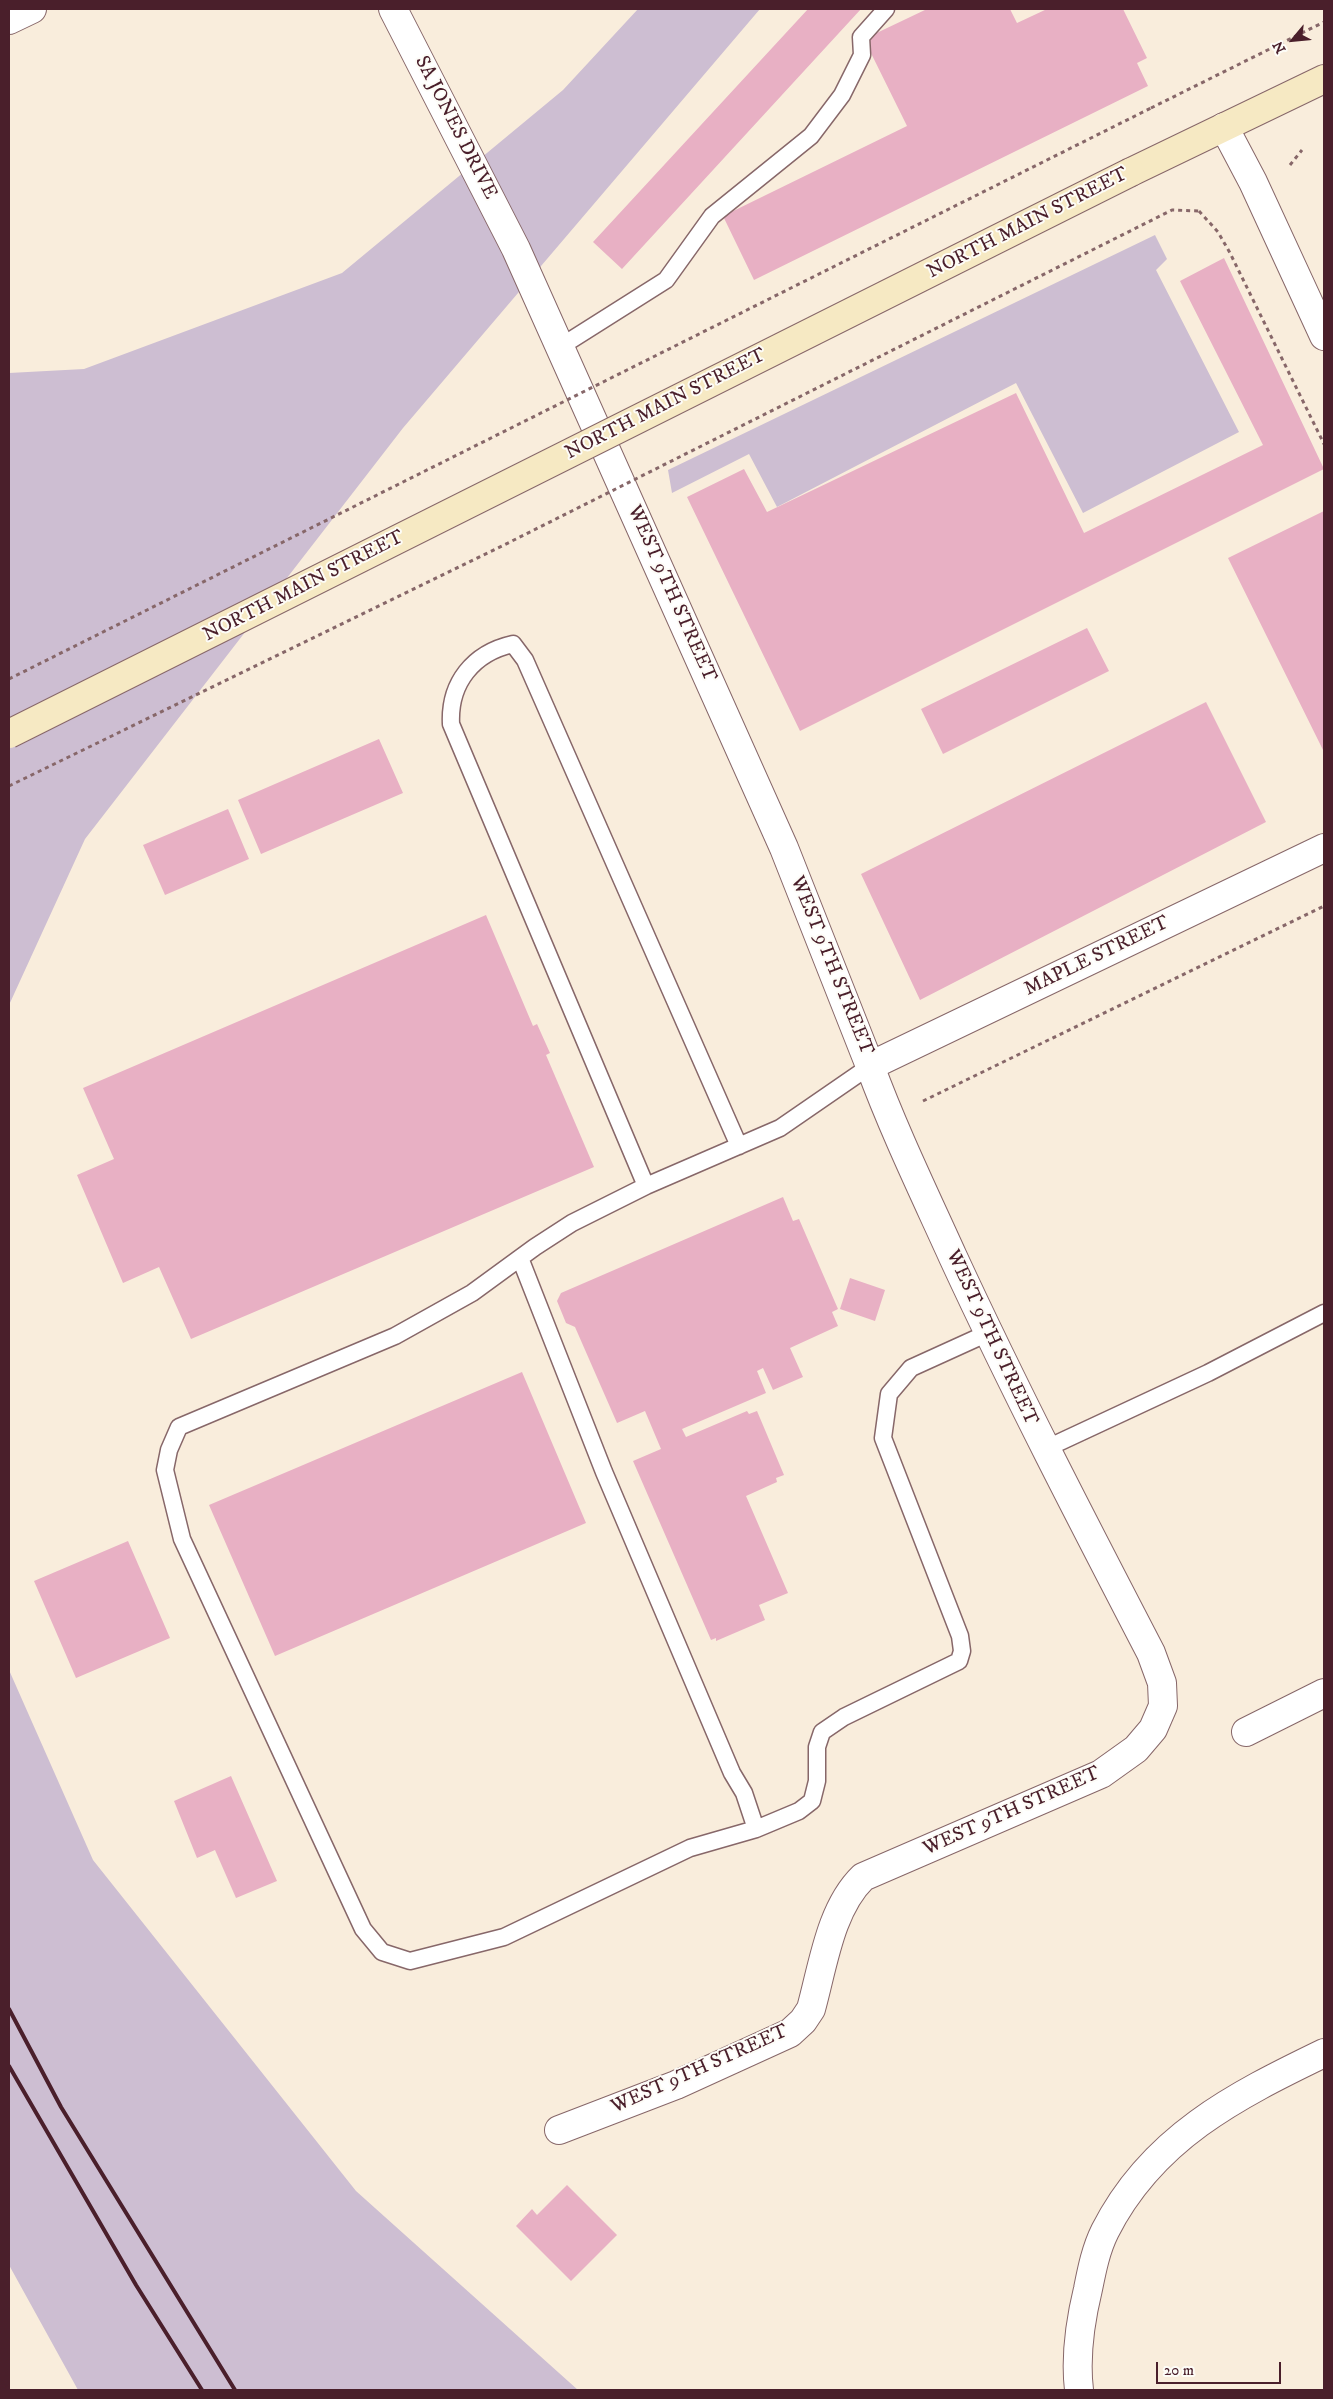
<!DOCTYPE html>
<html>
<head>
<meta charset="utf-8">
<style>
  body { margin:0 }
  #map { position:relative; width:1333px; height:2399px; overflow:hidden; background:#f9eddc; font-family:"IM FELL DW Pica",serif }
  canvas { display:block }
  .frame { position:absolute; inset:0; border:10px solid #4a1f2b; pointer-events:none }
  .north { position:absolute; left:1268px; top:15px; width:50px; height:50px; -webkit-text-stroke:4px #fdfcf7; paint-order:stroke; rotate:242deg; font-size:14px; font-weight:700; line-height:20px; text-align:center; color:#4a1f2b }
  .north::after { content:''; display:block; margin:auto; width:18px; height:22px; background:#4a1f2b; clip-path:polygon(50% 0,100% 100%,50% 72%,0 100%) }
  .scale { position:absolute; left:1156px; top:2362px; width:125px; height:22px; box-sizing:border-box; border:2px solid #4a1f2b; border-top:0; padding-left:6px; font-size:15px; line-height:18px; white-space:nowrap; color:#4a1f2b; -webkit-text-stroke:4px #fdfcf7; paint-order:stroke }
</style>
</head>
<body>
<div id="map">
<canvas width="1333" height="2399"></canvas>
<div class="frame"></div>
<div class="north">N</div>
<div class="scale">20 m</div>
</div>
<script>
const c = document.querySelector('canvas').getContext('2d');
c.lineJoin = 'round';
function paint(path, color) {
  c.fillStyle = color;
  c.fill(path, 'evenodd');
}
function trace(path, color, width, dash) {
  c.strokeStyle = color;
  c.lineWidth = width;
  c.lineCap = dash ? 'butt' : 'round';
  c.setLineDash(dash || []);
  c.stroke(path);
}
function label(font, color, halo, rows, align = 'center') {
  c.font = font + ' "IM FELL DW Pica",serif';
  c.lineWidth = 4;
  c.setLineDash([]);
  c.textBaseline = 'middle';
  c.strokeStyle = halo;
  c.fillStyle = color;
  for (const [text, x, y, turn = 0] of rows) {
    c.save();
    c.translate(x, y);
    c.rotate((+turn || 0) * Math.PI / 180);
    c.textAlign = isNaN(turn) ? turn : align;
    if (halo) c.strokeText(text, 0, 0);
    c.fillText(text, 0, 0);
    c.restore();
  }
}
paint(new Path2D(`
  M 638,9 L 760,9 L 403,428 L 85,839 L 9,1005 L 9,373 L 84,369 L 342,273 L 563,90 Z
  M 1155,235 L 1167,259 L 1156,270 L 1239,432 L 1083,513 L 1016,383 L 777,507 L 749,454 L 672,493 L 668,470 Z
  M 9,1670 L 93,1860 L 356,2191 L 578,2390 L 78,2390 L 9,2265 Z`), '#cdbed2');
paint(new Path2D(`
  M 808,9 L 861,9 L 622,269 L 593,242 Z
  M 927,9 L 1010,9 L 1017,23 L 1047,9 L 1123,9 L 1147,58 L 1137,63 L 1148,86 L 754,280 L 723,216 L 907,126 L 864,39 Z
  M 1224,258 L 1324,469 L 800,731 L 687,497 L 744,469 L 767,512 L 1016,393 L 1084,533 L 1263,445 L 1180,281 Z
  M 1324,511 L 1324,752 L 1228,558 Z
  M 1087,628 L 1109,671 L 943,754 L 921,709 Z
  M 1206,702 L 1266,822 L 920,1000 L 861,874 Z
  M 379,739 L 403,793 L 261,854 L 238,800 Z
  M 228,809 L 249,859 L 165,895 L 143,845 Z
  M 486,915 L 533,1026 L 537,1024 L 550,1053 L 546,1055 L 594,1167 L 191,1339 L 159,1267 L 123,1283 L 77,1175 L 114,1159 L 83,1088 Z
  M 783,1197 L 793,1221 L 799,1219 L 838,1309 L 832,1312 L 838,1326 L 790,1348 L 803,1377 L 773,1390 L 763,1368 L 757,1371 L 766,1393 L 682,1429 L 686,1437 L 747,1411 L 749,1414 L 757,1411 L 784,1475 L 776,1478 L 777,1482 L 746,1496 L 788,1593 L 759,1605 L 765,1620 L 716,1641 L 716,1638 L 711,1640 L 633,1461 L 661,1449 L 645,1411 L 617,1423 L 575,1327 L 566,1323 L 557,1301 L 561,1293 Z
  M 850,1278 L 885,1290 L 875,1321 L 840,1309 Z
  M 522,1372 L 586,1523 L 275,1656 L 209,1505 Z
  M 128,1541 L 170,1638 L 76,1678 L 34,1581 Z
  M 231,1776 L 277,1881 L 236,1898 L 215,1850 L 197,1858 L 174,1801 Z
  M 567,2185 L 617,2235 L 571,2281 L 516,2226 L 532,2209 L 537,2215 Z`), '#e8b0c4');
const service = new Path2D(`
  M 560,347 L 666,280 L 712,216 L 811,136 L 842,95 L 862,55 L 861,37 L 886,9
  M 739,1146 L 525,660 L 513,644 C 473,653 449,683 451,724 L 646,1186 L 780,1128 L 870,1066
  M 520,1258 L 604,1472 L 732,1773 L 744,1793 L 756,1829 L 690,1848 L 504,1937 L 410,1961 L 382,1952 L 363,1929 L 182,1539 L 165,1470 L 169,1450 L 179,1427 L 395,1336 L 472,1293 L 535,1247 L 572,1223 L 646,1186
  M 1045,1449 L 1208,1373 L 1324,1313
  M 756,1829 L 799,1811 L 812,1801 L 817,1781 L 817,1747 L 822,1732 L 844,1717 L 959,1661 L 962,1651 L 960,1636 L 883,1438 L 889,1394 L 911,1368 L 988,1333`);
const minor = new Path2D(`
  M 9,20 L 32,9
  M 1224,127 L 1253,182 L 1324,336
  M 1246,1732 L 1324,1693
  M 559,2130 L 676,2085 L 790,2033 L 803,2021 L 811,2009 C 823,1966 830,1909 863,1877 L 1101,1774 L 1136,1749 L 1153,1729 L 1163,1706 L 1162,1683 L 1151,1653 C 1083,1522 1015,1391 953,1257 C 924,1193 894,1131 870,1066
  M 1079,2390 C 1075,2356 1080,2322 1088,2289 C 1092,2269 1096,2249 1105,2231 C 1152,2138 1235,2096 1324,2053`);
const tertiary = new Path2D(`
  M 393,9 L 516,249 L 784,848 L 870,1066 L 1324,848`);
const secondary = new Path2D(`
  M 1131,172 L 1324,79`);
trace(service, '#876769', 19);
trace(minor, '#876769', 30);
trace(tertiary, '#876769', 30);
trace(secondary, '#876769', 30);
trace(new Path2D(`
  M 1151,108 L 1324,22
  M 1290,165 L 1302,150
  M 1199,211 L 1218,232 L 1230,253 L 1324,444
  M 923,1101 L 1324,906`), '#876769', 3, [4, 4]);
trace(service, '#fff', 16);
trace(minor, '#fff', 28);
trace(tertiary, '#fff', 28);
trace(secondary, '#f6e9c3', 28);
trace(new Path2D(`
  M 9,2009 L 61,2107 L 235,2390
  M 9,2066 L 136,2285 L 202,2390`), '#4a1f2b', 4);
const secondaryBridge = new Path2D(`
  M 9,734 L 1131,172`);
trace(secondaryBridge, '#876769', 30, []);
trace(new Path2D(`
  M 9,679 L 1151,108
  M 9,786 L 502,546 L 1172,210 L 1199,211`), '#876769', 3, [4, 4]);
trace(secondaryBridge, '#f6e9c3', 28);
label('20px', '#4a1f2b', '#fdfcf7', [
  ["SA JONES DRIVE",455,128,63],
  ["NORTH MAIN STREET",1028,224,-27],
  ["NORTH MAIN STREET",666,405,-27],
  ["NORTH MAIN STREET",304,587,-27],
  ["WEST 9TH STREET",671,594,66],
  ["MAPLE STREET",1097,957,-26],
  ["WEST 9TH STREET",831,966,68],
  ["WEST 9TH STREET",991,1338,65],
  ["WEST 9TH STREET",1012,1812,-24],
  ["WEST 9TH STREET",700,2070,-24]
]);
</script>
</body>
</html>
